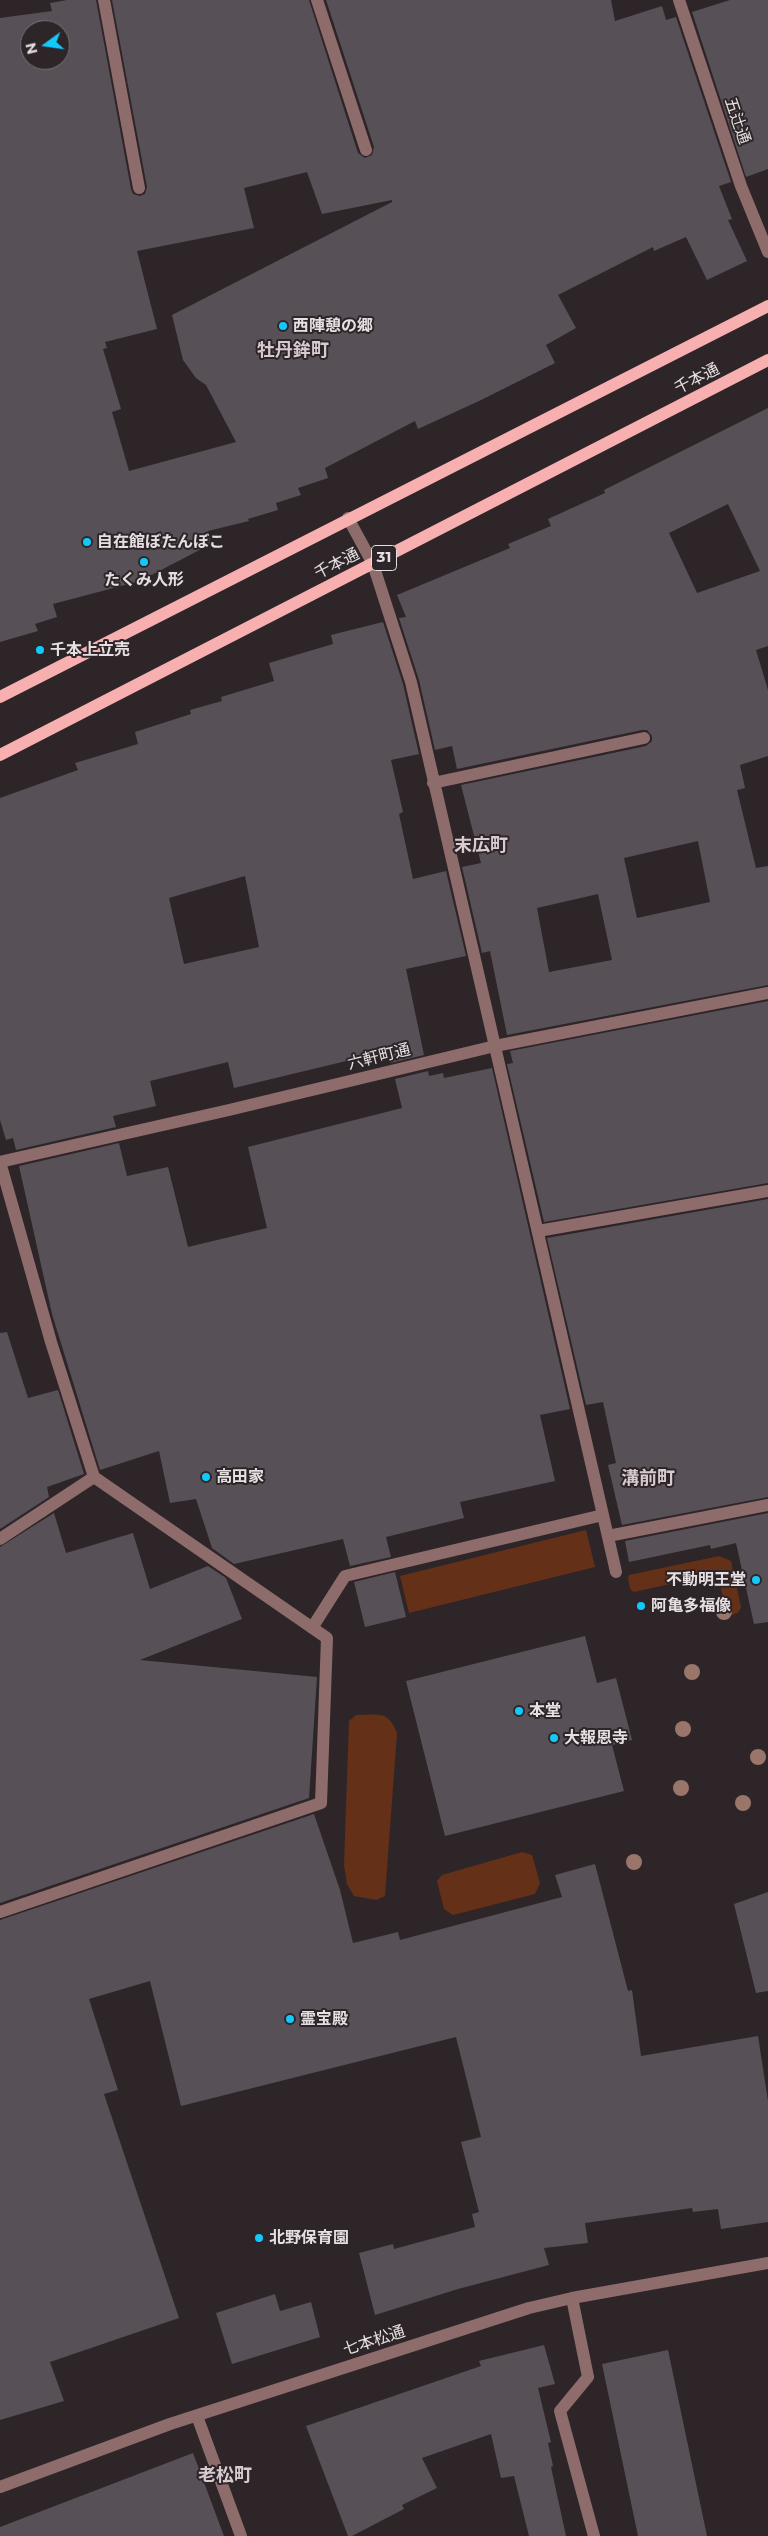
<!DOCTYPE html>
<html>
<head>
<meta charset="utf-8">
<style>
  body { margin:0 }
  #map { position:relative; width:768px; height:2536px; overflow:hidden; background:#2e2529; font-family:Montserrat,sans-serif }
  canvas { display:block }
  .north { position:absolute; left:20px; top:20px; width:50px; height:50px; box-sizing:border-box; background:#2e2529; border:1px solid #787073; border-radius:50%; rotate:256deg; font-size:14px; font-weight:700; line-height:20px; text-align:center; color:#e6e0e2 }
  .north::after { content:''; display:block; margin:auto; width:18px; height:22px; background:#11cafb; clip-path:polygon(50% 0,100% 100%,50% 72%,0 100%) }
</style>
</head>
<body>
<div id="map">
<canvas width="768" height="2536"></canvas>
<div class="north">N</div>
</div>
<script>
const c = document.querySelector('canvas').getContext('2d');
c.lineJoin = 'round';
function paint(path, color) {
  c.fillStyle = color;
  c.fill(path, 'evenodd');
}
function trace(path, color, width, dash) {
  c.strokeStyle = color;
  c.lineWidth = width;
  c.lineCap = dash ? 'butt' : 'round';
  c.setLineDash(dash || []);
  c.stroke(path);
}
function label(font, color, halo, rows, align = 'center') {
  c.font = font + ' Montserrat,"Noto Sans JP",sans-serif';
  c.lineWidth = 4;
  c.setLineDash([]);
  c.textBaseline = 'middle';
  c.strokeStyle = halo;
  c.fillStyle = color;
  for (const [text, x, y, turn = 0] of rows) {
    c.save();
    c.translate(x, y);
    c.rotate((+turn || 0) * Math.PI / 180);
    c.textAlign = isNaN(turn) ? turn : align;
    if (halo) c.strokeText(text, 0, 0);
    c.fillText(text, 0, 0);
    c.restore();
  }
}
paint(new Path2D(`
  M 586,1530 L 595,1567 L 409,1613 L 400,1576 Z
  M 719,1556 L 731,1561 L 741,1607 L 738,1613 L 731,1615 L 726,1612 L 719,1579 L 711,1575 L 634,1592 L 630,1589 L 628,1578 L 629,1575 Z
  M 356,1715 C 378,1715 388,1710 397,1733 L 385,1896 L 376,1900 L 354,1896 L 347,1884 L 344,1865 L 349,1721 Z
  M 522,1852 L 532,1855 L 540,1883 L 535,1894 L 453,1915 L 444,1909 L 437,1881 L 442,1875 Z`), '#653018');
paint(new Path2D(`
  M 67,0 L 96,0 L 131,189 L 133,194 L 140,196 L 145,194 L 147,187 L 112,0 L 309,0 L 358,153 L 365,158 L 372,155 L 374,147 L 326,0 L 611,0 L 615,21 L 662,6 L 666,20 L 676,17 L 731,182 L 719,186 L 732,219 L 728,220 L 747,261 L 707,280 L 686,237 L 654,251 L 653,247 L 558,295 L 576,328 L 546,345 L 555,363 L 479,401 L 418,429 L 415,421 L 325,468 L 328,478 L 298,488 L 301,495 L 276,503 L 278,510 L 248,519 L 249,521 L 208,531 L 211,544 L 140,581 L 53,604 L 57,617 L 35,624 L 38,631 L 0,642 L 0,18 L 52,11 L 50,3 ZM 30,30 L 60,30 L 60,60 L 30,60 ZM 307,172 L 322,214 L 392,200 L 392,202 L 172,315 L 183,360 L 196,378 L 206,385 L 236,442 L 129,471 L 112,412 L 121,409 L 103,349 L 107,348 L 105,342 L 157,329 L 137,251 L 254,228 L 244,188 Z
  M 730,0 L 768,0 L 768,169 L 746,177 L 692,12 Z
  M 768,408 L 768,646 L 756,650 L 768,690 L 768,756 L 740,765 L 745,788 L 737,790 L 756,868 L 768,866 L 768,985 L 507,1035 L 490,951 L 482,953 L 462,867 L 481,863 L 461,785 L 646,746 L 652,741 L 652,736 L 647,730 L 642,730 L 457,769 L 452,746 L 435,750 L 419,680 L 399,618 L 406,617 L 397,595 L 510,548 L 508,544 L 551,526 L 548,519 L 605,493 L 604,490 ZM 728,504 L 760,571 L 697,593 L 669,533 ZM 698,841 L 710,902 L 637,918 L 624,858 ZM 598,894 L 612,960 L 549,972 L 537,908 Z
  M 383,622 L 403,684 L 419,754 L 391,760 L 403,812 L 399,814 L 413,879 L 446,871 L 466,956 L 406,969 L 424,1055 L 391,1063 L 388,1051 L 234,1088 L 228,1062 L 150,1081 L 156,1106 L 113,1116 L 116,1127 L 16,1150 L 13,1138 L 6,1140 L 0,1120 L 0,798 L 78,770 L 75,763 L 138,744 L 135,732 L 191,714 L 190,710 L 222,701 L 221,697 L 274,681 L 269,663 L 333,644 L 331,635 ZM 245,876 L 259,947 L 184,964 L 169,898 Z
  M 768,1001 L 768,1183 L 544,1222 L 507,1064 L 513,1063 L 510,1051 Z
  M 492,1068 L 570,1409 L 540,1415 L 555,1481 L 460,1502 L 464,1518 L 386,1537 L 391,1557 L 350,1566 L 343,1539 L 234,1564 L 212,1548 L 196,1499 L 170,1503 L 159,1451 L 100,1470 L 52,1314 L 19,1166 L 119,1143 L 127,1176 L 168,1167 L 188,1247 L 267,1228 L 248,1147 L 402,1108 L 395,1079 L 428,1071 L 429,1076 L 443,1073 L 444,1078 Z
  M 768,1199 L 768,1497 L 622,1525 L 608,1465 L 616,1463 L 603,1402 L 586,1405 L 547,1238 Z
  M 7,1332 L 28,1398 L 58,1390 L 84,1474 L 47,1487 L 49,1497 L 0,1529 L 0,1333 Z
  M 54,1513 L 66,1553 L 133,1533 L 150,1589 L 208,1566 L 226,1578 L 242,1619 L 140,1660 L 317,1677 L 309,1798 L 0,1903 L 0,1547 Z
  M 768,1513 L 768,1622 L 754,1624 L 736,1543 L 711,1549 L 710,1545 L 629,1562 L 625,1541 Z
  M 395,1572 L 406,1617 L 365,1627 L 354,1582 Z
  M 585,1636 L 597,1683 L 616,1678 L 632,1740 L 612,1745 L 624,1791 L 445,1836 L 406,1681 Z
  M 314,1814 L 340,1890 L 353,1943 L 398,1932 L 400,1940 L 562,1897 L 555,1875 L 595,1864 L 628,1991 L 632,1990 L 641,2056 L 758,2036 L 768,2101 L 768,2222 L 721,2229 L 718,2209 L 693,2212 L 692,2208 L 585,2223 L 588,2243 L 544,2248 L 549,2265 L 458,2289 L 375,2315 L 359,2253 L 393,2244 L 394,2249 L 475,2227 L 472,2214 L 479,2212 L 461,2142 L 481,2137 L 456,2037 L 181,2106 L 150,1981 L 89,1999 L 118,2090 L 104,2094 L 179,2318 L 50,2362 L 64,2401 L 0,2420 L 0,1920 Z
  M 768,1892 L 768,1991 L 756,1993 L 734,1904 Z
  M 275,2294 L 280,2311 L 311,2302 L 320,2337 L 232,2364 L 216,2313 Z
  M 544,2345 L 555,2384 L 538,2388 L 551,2442 L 548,2443 L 553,2466 L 551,2467 L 566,2536 L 529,2536 L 514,2476 L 501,2478 L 491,2434 L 422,2458 L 437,2488 L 402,2505 L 404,2509 L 352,2536 L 348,2536 L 306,2426 L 481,2366 L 479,2361 Z
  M 668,2350 L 707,2536 L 638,2536 L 602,2364 Z
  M 193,2453 L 224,2536 L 0,2536 L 0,2527 Z`), '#575057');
trace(new Path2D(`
  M 104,0 L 139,188
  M 317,0 L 366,150
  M 679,0 L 741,186 L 768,252
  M 433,783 L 644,738
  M 0,1162 L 229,1110 L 495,1046 L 768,993
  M 538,1231 L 768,1191
  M 603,1515 L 616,1572
  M 608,1536 L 768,1505
  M 0,1539 L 94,1477
  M 312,1628 L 345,1576 L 603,1515 L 411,682 L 373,564 L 348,518
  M 0,1912 L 321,1803 L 327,1638 L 94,1477 L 51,1342 L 0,1162
  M 572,2298 L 588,2377 L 560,2411 L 594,2536
  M 197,2416 L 241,2536
  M 0,2487 L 170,2424 L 529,2308 L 572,2298 L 768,2263`), '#8f6c6c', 12);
trace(new Path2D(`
  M 0,697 L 768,306
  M 0,755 L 768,360`), '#f7afaf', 12);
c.fillStyle = '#9a7569';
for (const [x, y] of [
  [724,1612],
  [692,1672],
  [683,1729],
  [758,1757],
  [681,1788],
  [743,1803],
  [634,1862]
]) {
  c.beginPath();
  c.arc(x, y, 8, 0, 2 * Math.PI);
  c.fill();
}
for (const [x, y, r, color] of [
  [283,326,5,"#11cafb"],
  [87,542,5,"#11cafb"],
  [144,562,5,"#11cafb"],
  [40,650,5,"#11cafb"],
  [206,1477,5,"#11cafb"],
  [756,1580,5,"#11cafb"],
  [641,1606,5,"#11cafb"],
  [519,1711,5,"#11cafb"],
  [554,1738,5,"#11cafb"],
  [290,2019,5,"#11cafb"],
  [259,2238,5,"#11cafb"]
]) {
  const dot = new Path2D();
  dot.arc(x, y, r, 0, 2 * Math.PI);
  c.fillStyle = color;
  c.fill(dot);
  trace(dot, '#2e2529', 2);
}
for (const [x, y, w] of [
  [384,558,25]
]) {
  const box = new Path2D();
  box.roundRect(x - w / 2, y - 12.5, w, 25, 4);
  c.fillStyle = '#2e2529';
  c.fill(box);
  trace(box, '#e6e0e2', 1);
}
label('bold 15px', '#e6e0e2', null, [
  ["31",384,558]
]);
label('16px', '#e6e0e2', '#2e2529', [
  ["五辻通",737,121,71],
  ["千本通",697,379,-27],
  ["千本通",337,564,-27],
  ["六軒町通",379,1057,-14],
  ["七本松通",374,2341,-18]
]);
label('bold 16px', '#e6e0e2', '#2e2529', [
  ["西陣憩の郷",293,326],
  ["自在館ぼたんぼこ",97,542],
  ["たくみ人形",144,580,"center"],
  ["千本上立売",50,650],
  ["高田家",216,1477],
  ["不動明王堂",746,1580,"right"],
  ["阿亀多福像",651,1606],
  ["本堂",529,1711],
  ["大報恩寺",564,1738],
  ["霊宝殿",300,2019],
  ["北野保育園",269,2238]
], 'left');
label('bold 18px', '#d7cbd0', '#2e2529', [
  ["牡丹鉾町",293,351],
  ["末広町",481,846],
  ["溝前町",648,1479],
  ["老松町",225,2476]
]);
</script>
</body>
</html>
